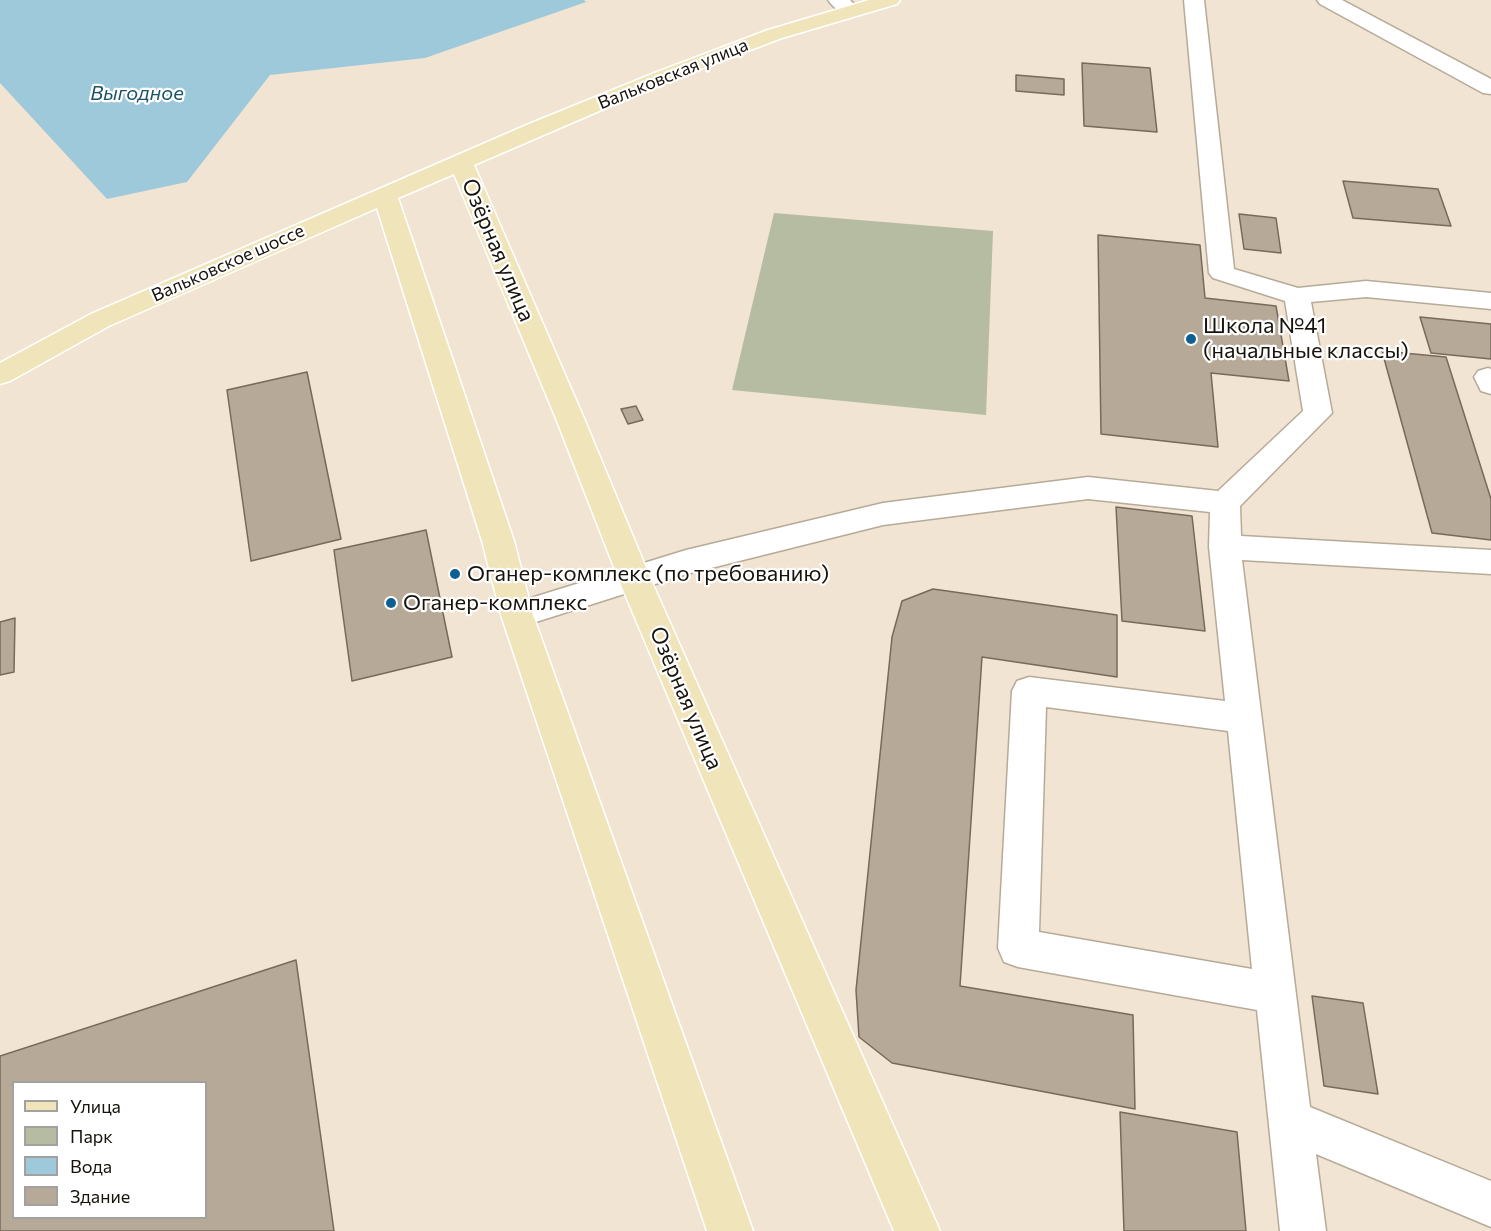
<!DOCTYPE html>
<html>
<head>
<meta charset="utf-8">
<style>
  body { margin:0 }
  #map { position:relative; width:1491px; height:1231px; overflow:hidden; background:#f1e4d2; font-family:Commissioner,sans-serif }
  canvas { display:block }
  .legend { position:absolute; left:12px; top:1081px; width:195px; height:138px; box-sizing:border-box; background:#fff; border:2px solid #a2a19e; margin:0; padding:8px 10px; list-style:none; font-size:18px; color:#17130c }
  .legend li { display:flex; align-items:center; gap:12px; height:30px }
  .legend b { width:30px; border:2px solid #a2a19e }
</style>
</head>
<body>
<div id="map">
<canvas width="1491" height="1231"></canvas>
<ul class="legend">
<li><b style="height:8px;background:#f0e4bb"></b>Улица</li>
<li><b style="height:16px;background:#b5bca1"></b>Парк</li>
<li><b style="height:16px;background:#9ec9db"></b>Вода</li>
<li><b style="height:16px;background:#b7a998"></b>Здание</li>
</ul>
</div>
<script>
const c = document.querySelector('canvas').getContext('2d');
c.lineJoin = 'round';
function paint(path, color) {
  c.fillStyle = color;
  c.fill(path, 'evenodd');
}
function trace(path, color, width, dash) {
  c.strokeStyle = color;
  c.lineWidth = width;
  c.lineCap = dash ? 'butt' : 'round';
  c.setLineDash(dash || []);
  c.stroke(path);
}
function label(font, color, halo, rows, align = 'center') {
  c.font = font + ' Commissioner,sans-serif';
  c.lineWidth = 4.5;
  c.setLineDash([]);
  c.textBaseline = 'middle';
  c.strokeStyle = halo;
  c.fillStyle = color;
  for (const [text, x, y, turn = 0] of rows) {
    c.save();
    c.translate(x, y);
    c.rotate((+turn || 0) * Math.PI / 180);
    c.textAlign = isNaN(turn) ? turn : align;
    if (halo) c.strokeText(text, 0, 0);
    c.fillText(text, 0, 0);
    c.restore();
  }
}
paint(new Path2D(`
  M 774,213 L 993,231 L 986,415 L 732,390 Z`), '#b5bca1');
paint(new Path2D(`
  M 0,0 L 584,0 L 586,2 L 425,58 L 270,75 L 187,182 L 107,199 L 0,83 Z`), '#9ec9db');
const building = new Path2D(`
  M 1082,63 L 1150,68 L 1157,132 L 1084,126 Z
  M 1016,75 L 1064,79 L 1064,95 L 1016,91 Z
  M 1343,181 L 1438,189 L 1451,226 L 1353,218 Z
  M 1239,214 L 1276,218 L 1281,253 L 1244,249 Z
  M 1098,235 L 1200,245 L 1205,298 L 1276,306 L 1289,381 L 1211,373 L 1218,447 L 1101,434 Z
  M 1420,317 L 1491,324 L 1491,359 L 1431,353 Z
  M 1382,351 L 1446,357 L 1491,499 L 1491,540 L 1432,533 Z
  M 307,372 L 341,539 L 251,561 L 227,390 Z
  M 636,406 L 643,420 L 628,424 L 621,409 Z
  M 1116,507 L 1192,516 L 1205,631 L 1122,621 Z
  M 426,530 L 452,657 L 352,681 L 334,550 Z
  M 933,589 L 1117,615 L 1117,677 L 982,657 L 960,986 L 1133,1015 L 1135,1109 L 892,1063 L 859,1037 L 856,990 L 892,637 L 902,601 Z
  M 15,618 L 14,672 L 0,675 L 0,622 Z
  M 296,960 L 334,1231 L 0,1231 L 0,1056 ZM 14,1082 L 206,1082 L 206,1218 L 14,1218 Z
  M 1312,996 L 1363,1003 L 1378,1094 L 1324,1086 Z
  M 1120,1112 L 1237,1132 L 1246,1231 L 1124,1231 Z`);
paint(building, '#b7a998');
trace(building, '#776a5b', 1.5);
const minor = new Path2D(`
  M 828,0 L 850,0 L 860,10 L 857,14 C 845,17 835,10 828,0 Z
  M 1184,0 L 1204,0 L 1234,269 L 1298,288 L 1366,281 L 1491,293 L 1491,309 L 1366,297 L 1311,302 L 1332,413 L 1240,506 L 1241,536 L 1491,550 L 1491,574 L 1242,560 L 1310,1107 L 1491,1181 L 1491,1227 L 1316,1154 L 1326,1231 L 1280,1231 L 1257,1010 L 1018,967 L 1004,962 L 998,948 L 1012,691 L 1017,681 L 1029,677 L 1225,701 L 1209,547 L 1210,512 L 1088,499 L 883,525 L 687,574 L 517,628 L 505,624 L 501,615 L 505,606 L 686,550 L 883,503 L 1088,477 L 1218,491 L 1303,411 L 1285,301 L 1213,278 L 1209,273 ZM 1046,707 L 1228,731 L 1252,969 L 1039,932 Z
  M 1317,0 L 1342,0 L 1491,79 L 1491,94 L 1483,93 L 1320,4 Z
  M 1488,368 L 1491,369 L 1491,394 L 1481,391 L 1474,377 L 1478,371 Z`);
const major = new Path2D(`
  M 869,0 L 900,0 L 897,4 L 782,38 L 671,80 L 474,165 L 583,416 L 651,580 L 940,1231 L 894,1231 L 619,580 L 555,416 L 454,174 L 398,198 L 514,541 L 533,615 L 753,1231 L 707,1231 L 501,615 L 482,541 L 377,208 L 109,326 L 10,381 L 0,384 L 0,363 L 91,314 L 529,124 L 657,72 L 768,30 Z`);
trace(minor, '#b6aa98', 3);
trace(major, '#fff', 3);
paint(minor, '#fff');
paint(major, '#f0e4bb');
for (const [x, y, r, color] of [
  [1191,339,6,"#0f6092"],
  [455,574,6,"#0f6092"],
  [391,603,6,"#0f6092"]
]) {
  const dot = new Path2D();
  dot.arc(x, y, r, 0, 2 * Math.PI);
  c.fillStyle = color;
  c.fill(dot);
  trace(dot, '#fff', 2);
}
label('18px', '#17130c', '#fff', [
  ["Вальковская улица",673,74,-22],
  ["Вальковское шоссе",228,263,-24]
]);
label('italic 20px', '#1a5366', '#fff', [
  ["Выгодное",137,93]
]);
label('22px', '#17130c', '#fff', [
  ["Озёрная улица",498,250,67],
  ["Озёрная улица",686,698,67]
]);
label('22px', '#17130c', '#fff', [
  ["Школа №41",1203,326],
  ["(начальные классы)",1203,351],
  ["Оганер-комплекс (по требованию)",467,574],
  ["Оганер-комплекс",403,603]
], 'left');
</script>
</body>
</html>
